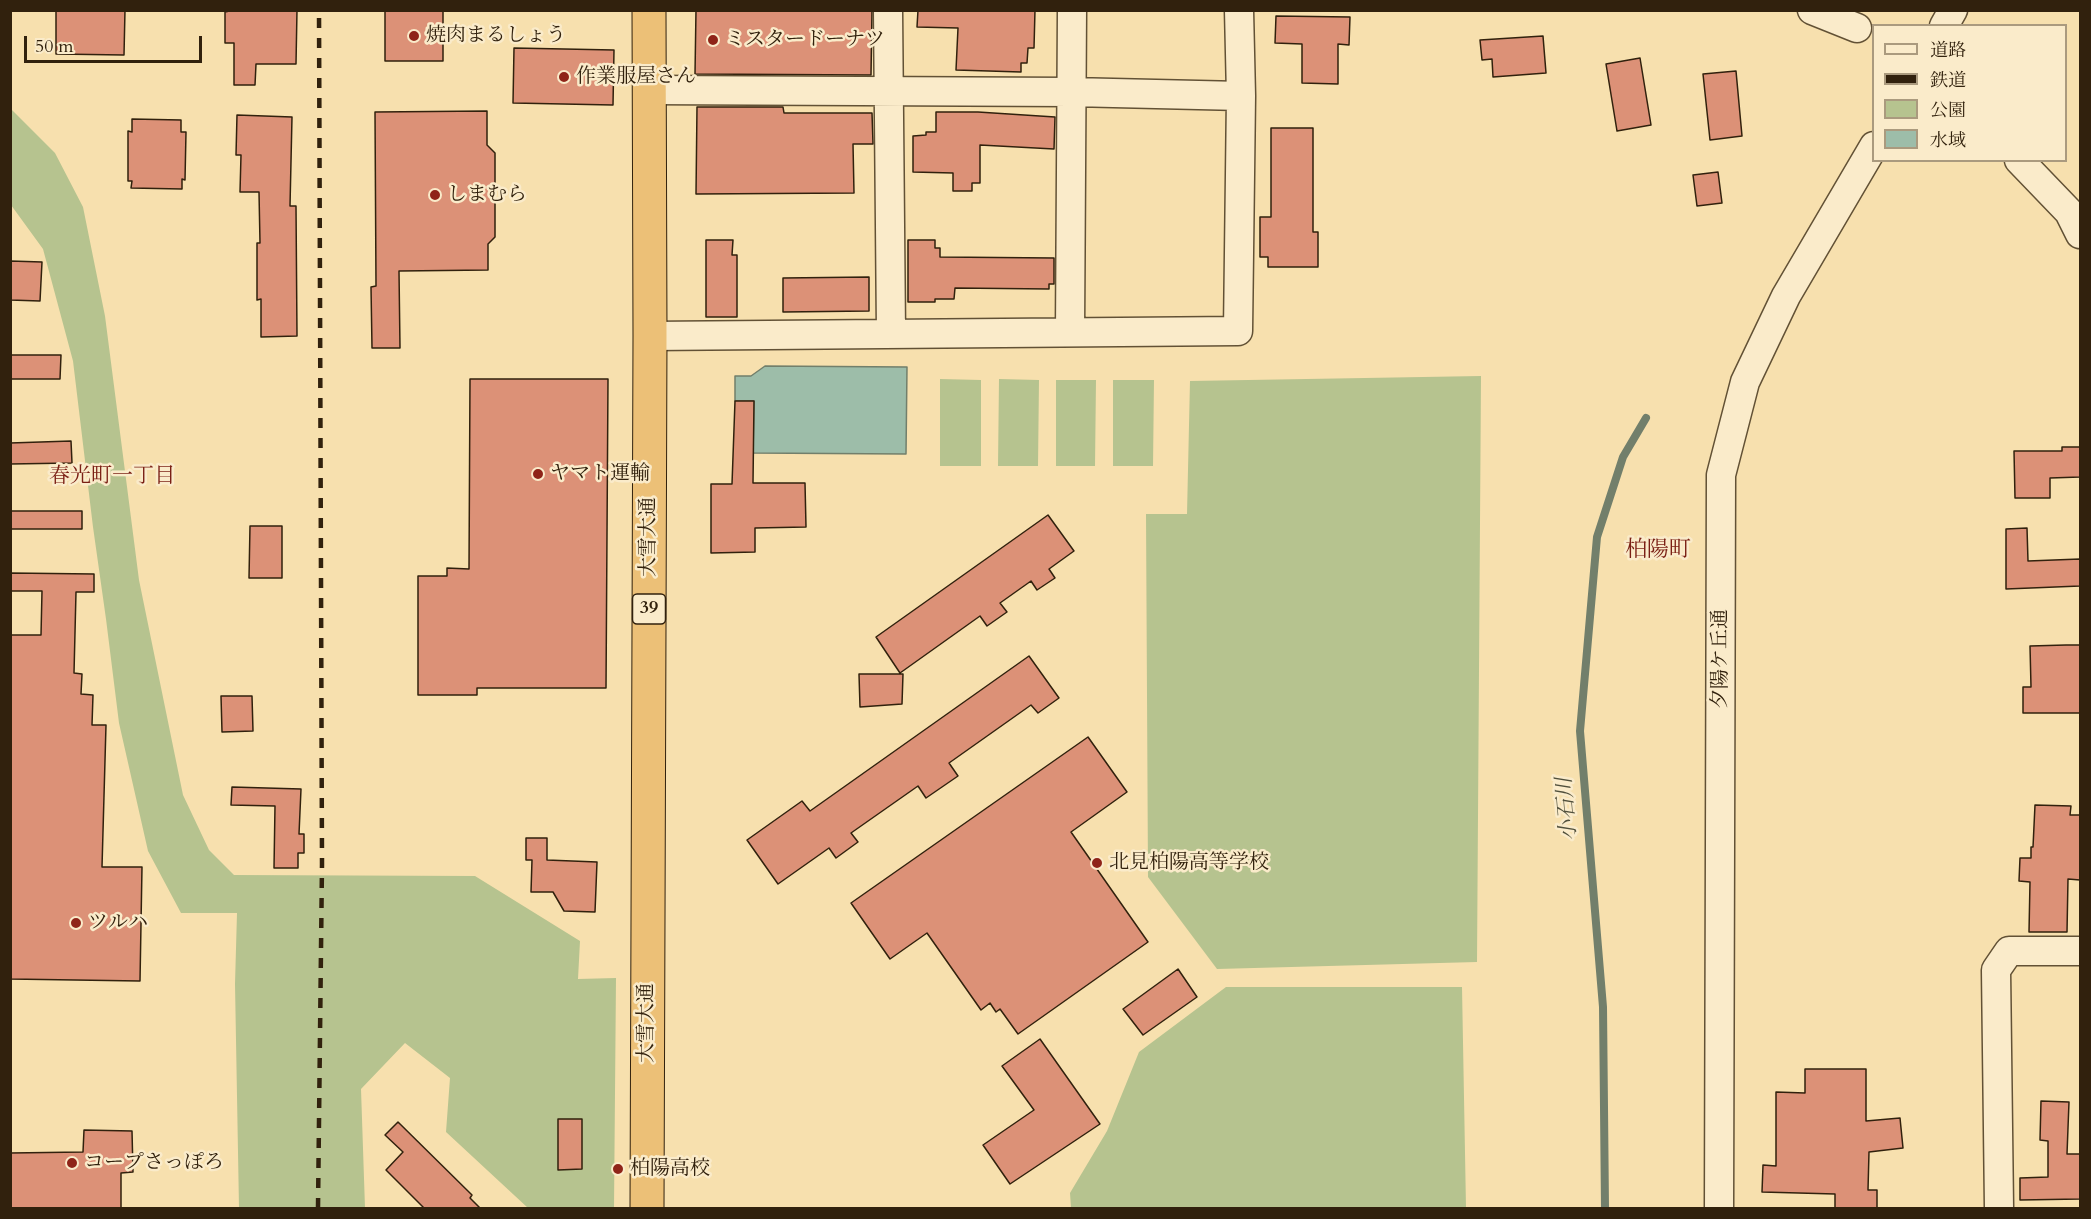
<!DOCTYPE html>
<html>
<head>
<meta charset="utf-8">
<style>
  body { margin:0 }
  #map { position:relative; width:2091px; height:1219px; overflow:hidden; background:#f7e0ae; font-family:Cardo,"Noto Serif JP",serif }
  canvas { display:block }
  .frame { position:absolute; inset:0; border:12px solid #31210d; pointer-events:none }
  .legend { position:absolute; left:1872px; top:24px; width:195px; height:138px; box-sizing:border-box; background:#faebca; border:2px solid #aa9a7e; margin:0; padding:8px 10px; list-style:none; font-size:18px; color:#31210d }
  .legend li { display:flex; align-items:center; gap:12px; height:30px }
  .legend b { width:30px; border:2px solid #aa9a7e }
  .scale { position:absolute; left:24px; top:36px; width:178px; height:27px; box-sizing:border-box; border:3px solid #31210d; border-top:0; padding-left:8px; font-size:18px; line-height:21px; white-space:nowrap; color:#31210d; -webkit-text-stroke:4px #faebca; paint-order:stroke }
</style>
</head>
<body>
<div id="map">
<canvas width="2091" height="1219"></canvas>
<div class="frame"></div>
<ul class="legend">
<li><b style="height:8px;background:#faebca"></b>道路</li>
<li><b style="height:8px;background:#31210d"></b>鉄道</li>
<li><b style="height:16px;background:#b6c38f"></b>公園</li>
<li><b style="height:16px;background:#9dbda9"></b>水域</li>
</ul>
<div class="scale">50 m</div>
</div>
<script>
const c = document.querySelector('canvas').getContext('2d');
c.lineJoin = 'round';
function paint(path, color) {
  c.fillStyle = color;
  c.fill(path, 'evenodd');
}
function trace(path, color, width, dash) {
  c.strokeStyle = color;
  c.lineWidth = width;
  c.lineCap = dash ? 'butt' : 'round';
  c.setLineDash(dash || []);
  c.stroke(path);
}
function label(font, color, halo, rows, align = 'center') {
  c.font = font + ' Cardo,"Noto Serif JP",serif';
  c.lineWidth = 5;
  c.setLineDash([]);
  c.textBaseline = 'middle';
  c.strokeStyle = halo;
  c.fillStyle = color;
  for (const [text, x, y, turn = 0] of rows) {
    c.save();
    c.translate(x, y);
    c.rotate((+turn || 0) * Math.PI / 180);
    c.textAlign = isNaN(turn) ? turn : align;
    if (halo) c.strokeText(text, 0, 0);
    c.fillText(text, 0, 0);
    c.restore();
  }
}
paint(new Path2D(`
  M 11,109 L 55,153 L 83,207 L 105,316 L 139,580 L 183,795 L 209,850 L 234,875 L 475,876 L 580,941 L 578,979 L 616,978 L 614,1208 L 528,1208 L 446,1132 L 450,1078 L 405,1043 L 361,1089 L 365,1208 L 239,1208 L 235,984 L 237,913 L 181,913 L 148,851 L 119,723 L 106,619 L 93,527 L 73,361 L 43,249 L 11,205 Z
  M 1481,376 L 1477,962 L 1217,969 L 1148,877 L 1146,514 L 1187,514 L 1190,381 Z
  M 940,379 L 981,380 L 981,466 L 940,466 Z
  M 999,379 L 1039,380 L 1038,466 L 998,466 Z
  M 1056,380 L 1096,380 L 1095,466 L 1056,466 Z
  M 1113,380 L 1154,380 L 1153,466 L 1113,466 Z
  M 1226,987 L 1462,987 L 1466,1208 L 1071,1208 L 1070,1193 L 1107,1131 L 1139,1052 Z`), '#b6c38f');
const water = new Path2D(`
  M 765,366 L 907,367 L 906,454 L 753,453 L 754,401 L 735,401 L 735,376 L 751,376 Z`);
paint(water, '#9dbda9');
trace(water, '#727f6b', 1.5);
trace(new Path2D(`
  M 1605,1208 L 1603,1007 L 1580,731 L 1597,537 L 1623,457 L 1646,418`), '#727f6b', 8);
const building = new Path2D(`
  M 56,10 L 125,10 L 124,55 L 56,54 Z
  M 234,10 L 297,10 L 296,64 L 256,64 L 255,85 L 234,85 L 234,43 L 225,43 L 225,12 Z
  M 385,10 L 443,10 L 443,61 L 385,61 Z
  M 696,10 L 872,10 L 871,75 L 695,74 Z
  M 918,10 L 1035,10 L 1034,48 L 1028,48 L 1027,63 L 1021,63 L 1021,72 L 956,70 L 958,28 L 917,27 Z
  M 1276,16 L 1350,17 L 1349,45 L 1338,44 L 1338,84 L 1302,83 L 1302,44 L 1275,43 Z
  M 1543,36 L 1546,73 L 1493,77 L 1492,59 L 1482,60 L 1480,40 Z
  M 514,48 L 614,50 L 613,105 L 513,103 Z
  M 1640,58 L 1651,125 L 1617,131 L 1606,64 Z
  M 1736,71 L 1742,136 L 1710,140 L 1703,74 Z
  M 697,107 L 783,107 L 784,113 L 872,113 L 873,144 L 853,144 L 854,193 L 696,194 Z
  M 487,111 L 487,145 L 495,153 L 495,237 L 488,244 L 488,270 L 399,271 L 400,348 L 372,348 L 371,287 L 376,286 L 375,112 Z
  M 936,112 L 978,112 L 1055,117 L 1054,149 L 980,145 L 980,183 L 972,183 L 972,191 L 953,191 L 953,173 L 913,172 L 913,136 L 926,135 L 926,132 L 936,132 Z
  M 237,115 L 292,117 L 290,206 L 296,206 L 297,336 L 261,337 L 261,299 L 257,300 L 257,243 L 260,243 L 259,192 L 240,192 L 241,155 L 236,155 Z
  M 132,119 L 181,120 L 181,132 L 186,132 L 185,180 L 182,179 L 182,189 L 131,188 L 132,181 L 128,181 L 128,131 L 132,132 Z
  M 1271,128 L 1313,128 L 1313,232 L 1318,232 L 1318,267 L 1268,267 L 1268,257 L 1260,257 L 1260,217 L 1271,217 Z
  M 1718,172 L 1722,203 L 1697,206 L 1693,175 Z
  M 706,240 L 733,240 L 732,255 L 737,255 L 737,317 L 706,317 Z
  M 908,240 L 935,240 L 935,248 L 940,248 L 940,257 L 1054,258 L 1054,284 L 1049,284 L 1049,289 L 955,288 L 954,299 L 935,299 L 935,302 L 908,302 Z
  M 10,261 L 42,262 L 40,301 L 10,300 Z
  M 869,277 L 869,311 L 783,312 L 783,278 Z
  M 10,355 L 61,355 L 60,379 L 10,379 Z
  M 470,379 L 608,379 L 606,688 L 477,688 L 477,695 L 418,695 L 418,576 L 447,576 L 447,568 L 469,569 Z
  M 735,401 L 754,401 L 753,483 L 805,483 L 806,527 L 755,528 L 755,552 L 711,553 L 711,484 L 732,484 Z
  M 71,441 L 72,463 L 10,464 L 10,443 Z
  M 2062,447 L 2080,447 L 2080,477 L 2050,478 L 2050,498 L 2015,498 L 2014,451 L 2062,451 Z
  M 10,511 L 82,511 L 82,529 L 10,529 Z
  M 1048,515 L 1074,551 L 1049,569 L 1055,578 L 1037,590 L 1031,581 L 1000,603 L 1007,612 L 987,626 L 980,616 L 900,673 L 876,637 Z
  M 250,526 L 282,526 L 282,578 L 249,578 Z
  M 2027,528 L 2028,561 L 2080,559 L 2080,586 L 2006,589 L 2006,529 Z
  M 10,573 L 94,574 L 94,592 L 76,592 L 74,673 L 82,674 L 81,694 L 93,695 L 92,725 L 106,725 L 102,867 L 142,867 L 140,981 L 10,979 L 10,635 L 41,635 L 42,591 L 10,591 Z
  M 2066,645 L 2080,645 L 2080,713 L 2023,713 L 2023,687 L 2031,687 L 2030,646 Z
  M 1029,656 L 1059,698 L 1038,713 L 1031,705 L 949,763 L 958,776 L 926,798 L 918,786 L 851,833 L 858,842 L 836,858 L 829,848 L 778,884 L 747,840 L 802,801 L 810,811 Z
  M 859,674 L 903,674 L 902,704 L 860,707 Z
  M 221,696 L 252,696 L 253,731 L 222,732 Z
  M 1088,737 L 1127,792 L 1071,832 L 1148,942 L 1018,1034 L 1000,1009 L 996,1012 L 990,1003 L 981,1010 L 927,933 L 890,959 L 851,903 Z
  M 232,787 L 301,789 L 299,834 L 304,834 L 304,853 L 298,853 L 298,868 L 274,868 L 275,806 L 231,805 Z
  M 2035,805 L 2071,806 L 2070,815 L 2080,815 L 2080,880 L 2068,879 L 2067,932 L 2029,932 L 2030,882 L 2019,881 L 2020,858 L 2031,858 L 2031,847 L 2033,847 Z
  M 526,838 L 547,838 L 547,860 L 597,862 L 595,912 L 564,911 L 553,892 L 531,892 L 532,860 L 526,860 Z
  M 1178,969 L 1197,997 L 1143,1035 L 1123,1009 Z
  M 1040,1039 L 1100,1124 L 1010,1184 L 983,1145 L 1034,1110 L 1002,1066 Z
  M 1805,1069 L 1866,1069 L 1866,1121 L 1900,1118 L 1903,1148 L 1869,1152 L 1868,1190 L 1877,1190 L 1877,1209 L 1835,1209 L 1835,1194 L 1762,1192 L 1763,1165 L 1776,1166 L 1776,1092 L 1805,1093 Z
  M 2041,1101 L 2069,1102 L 2067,1154 L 2080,1154 L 2080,1199 L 2020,1200 L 2020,1178 L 2048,1177 L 2048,1141 L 2040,1140 Z
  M 558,1119 L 582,1119 L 582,1169 L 558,1170 Z
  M 398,1122 L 472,1195 L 470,1198 L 481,1209 L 425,1209 L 386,1170 L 403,1152 L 385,1135 Z
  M 84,1130 L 132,1131 L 133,1172 L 121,1173 L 121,1209 L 10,1209 L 10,1153 L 83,1152 Z`);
paint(building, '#dc9177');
trace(building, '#31210d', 1.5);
const minor = new Path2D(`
  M 888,10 L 891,333
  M 1812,10 L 1857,28
  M 1944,26 L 1953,10
  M 648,90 L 1071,92 L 1241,96
  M 2019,160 L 2069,212 L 2080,234
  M 1070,331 L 1072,10
  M 650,336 L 1238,331 L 1241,96 L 1239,10
  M 1719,1208 L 1721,475 L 1745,382 L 1786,296 L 1874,146
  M 1999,1208 L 1996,970 L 2009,951 L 2080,951`);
const highway = new Path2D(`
  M 647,1208 L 650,336 L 649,10`);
trace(minor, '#625135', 31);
trace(highway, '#31210d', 35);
trace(minor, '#faebca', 28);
trace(highway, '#ecc077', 33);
trace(new Path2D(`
  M 318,1208 L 322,864 L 319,10`), '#31210d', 4.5, [10, 10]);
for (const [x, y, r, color] of [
  [414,36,6,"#8f2418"],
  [713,40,6,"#8f2418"],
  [564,77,6,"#8f2418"],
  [435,195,6,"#8f2418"],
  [538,474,6,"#8f2418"],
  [1097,863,6,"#8f2418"],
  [76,923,6,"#8f2418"],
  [72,1163,6,"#8f2418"],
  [618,1169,6,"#8f2418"]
]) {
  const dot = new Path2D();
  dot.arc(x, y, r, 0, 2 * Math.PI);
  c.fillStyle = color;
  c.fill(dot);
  trace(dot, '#faebca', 2);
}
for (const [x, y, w] of [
  [649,609,33]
]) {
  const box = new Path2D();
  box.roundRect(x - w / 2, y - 15, w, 30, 4.5);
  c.fillStyle = '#faebca';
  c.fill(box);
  trace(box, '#31210d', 1.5);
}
label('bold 18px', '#31210d', null, [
  ["39",649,609]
]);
label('20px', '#31210d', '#faebca', [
  ["焼肉まるしょう",426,36],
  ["ミスタードーナツ",725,40],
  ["作業服屋さん",576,77],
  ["しまむら",447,195],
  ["ヤマト運輸",550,474],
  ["北見柏陽高等学校",1109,863],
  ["ツルハ",88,923],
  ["コープさっぽろ",84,1163],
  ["柏陽高校",630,1169]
], 'left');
label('20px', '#31210d', '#faebca', [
  ["大雪大通",649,537,-90],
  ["夕陽ケ丘通",1721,659,-90],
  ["大雪大通",647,1023,-90]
]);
label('21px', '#7a1f14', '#faebca', [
  ["春光町一丁目",112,477]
]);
label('italic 21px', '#51503c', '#faebca', [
  ["小石川",1568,809,-95]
]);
label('22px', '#7a1f14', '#faebca', [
  ["柏陽町",1658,551]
]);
</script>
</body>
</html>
